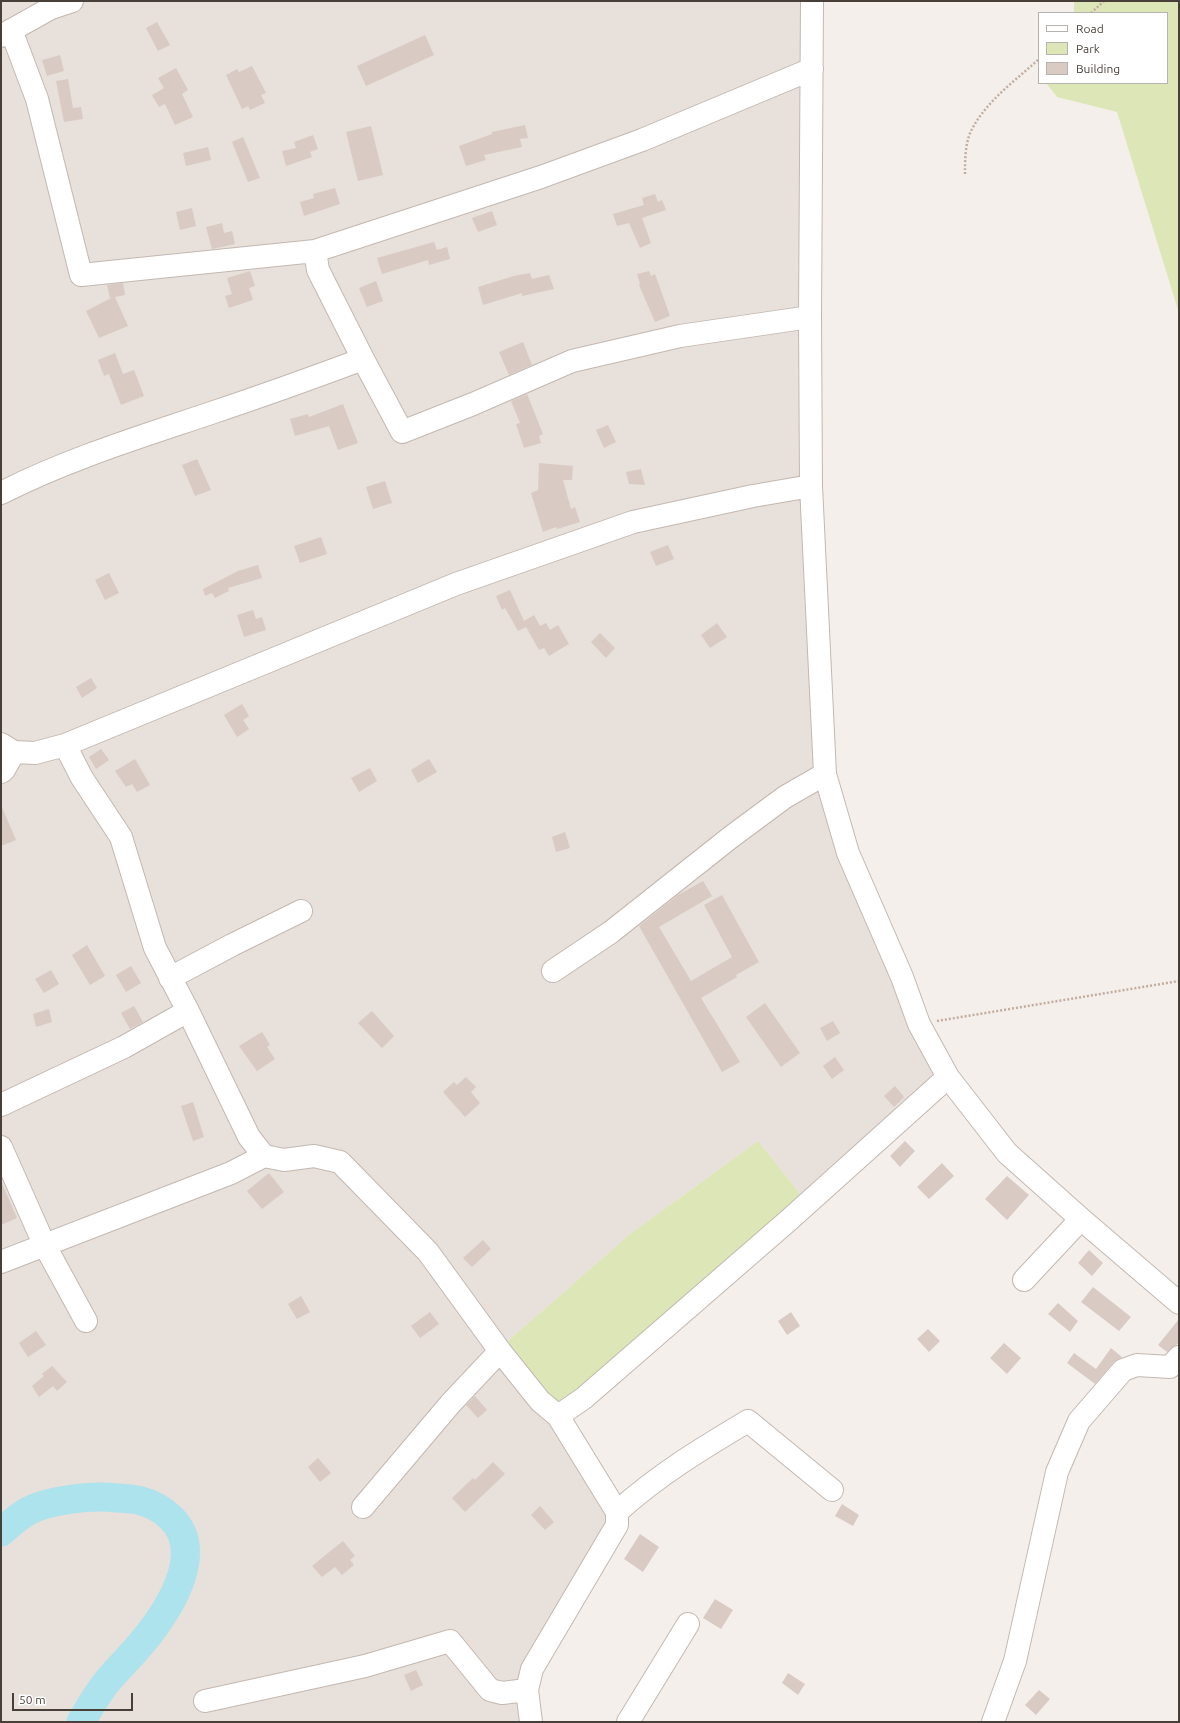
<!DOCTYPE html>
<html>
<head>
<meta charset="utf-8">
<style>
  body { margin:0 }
  #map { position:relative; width:1180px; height:1723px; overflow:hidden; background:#f5efeb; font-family:Ubuntu,sans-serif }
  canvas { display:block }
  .frame { position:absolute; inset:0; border:2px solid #493f39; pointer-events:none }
  .legend { position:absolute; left:1038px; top:12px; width:130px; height:72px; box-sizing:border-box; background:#fff; border:1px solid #b6b2b0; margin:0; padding:5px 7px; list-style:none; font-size:12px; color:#493f39 }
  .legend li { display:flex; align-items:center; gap:8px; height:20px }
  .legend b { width:20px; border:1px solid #b6b2b0 }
  .scale { position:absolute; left:12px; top:1693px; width:121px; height:18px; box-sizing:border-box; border:2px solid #493f39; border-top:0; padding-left:5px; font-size:12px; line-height:14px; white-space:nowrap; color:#493f39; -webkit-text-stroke:3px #fff; paint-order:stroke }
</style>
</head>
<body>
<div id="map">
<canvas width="1180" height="1723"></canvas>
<div class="frame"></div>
<ul class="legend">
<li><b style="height:5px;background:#fff"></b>Road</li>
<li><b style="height:11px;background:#dde6b7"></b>Park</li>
<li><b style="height:11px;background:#d9cbc4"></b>Building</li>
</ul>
<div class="scale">50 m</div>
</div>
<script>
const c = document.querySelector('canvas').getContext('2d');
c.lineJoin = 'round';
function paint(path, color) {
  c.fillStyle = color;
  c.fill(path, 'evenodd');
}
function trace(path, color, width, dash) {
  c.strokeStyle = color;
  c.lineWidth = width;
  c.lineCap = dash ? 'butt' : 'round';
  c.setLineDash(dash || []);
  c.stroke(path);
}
paint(new Path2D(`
  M 1,1 L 811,1 L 821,773 L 947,1076 L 806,1201 L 758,1141 L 630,1234 L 500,1348 L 615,1510 L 534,1671 L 533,1722 L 1,1722 Z`), '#e8e0da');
paint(new Path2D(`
  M 1074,1 L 1179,1 L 1179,313 L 1117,112 L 1057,97 L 1046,83 L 1167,83 L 1167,13 L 1074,13 Z
  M 758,1141 L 806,1201 L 558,1414 L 500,1348 L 630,1234 Z`), '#dde6b7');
trace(new Path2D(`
  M 1,1532 C 9,1525 17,1518 25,1513 C 45,1500 93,1495 117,1498 C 124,1498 131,1499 138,1500 C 150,1503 161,1508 170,1517 C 203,1547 176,1597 155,1626 C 142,1645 126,1660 111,1677 C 99,1690 90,1707 81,1722`), '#ace3ed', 29);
paint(new Path2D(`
  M 157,22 L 170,45 L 158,51 L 146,28 Z
  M 425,35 L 434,55 L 366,86 L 357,66 Z
  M 60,55 L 64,71 L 47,76 L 42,60 Z
  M 252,66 L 266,93 L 261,95 L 265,103 L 250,110 L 248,106 L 242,109 L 226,75 L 237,69 L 239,72 Z
  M 176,68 L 188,90 L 182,94 L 193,117 L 175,125 L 165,104 L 159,107 L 152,95 L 164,88 L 158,78 Z
  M 68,79 L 73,108 L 81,107 L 83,119 L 64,122 L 56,81 Z
  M 525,125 L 528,138 L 520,139 L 522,147 L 484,155 L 486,160 L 466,166 L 459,146 L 492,134 L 492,132 Z
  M 371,126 L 383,175 L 358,181 L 346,132 Z
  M 313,135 L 318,149 L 310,152 L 312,157 L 286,166 L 282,151 L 296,148 L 294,142 Z
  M 243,137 L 260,178 L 248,182 L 232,142 Z
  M 208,147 L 211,160 L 186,166 L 183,153 Z
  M 335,188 L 340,204 L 304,216 L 300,202 L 314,198 L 313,194 Z
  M 655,194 L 658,202 L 662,200 L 666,210 L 642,218 L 651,243 L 640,248 L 629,223 L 617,226 L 613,214 L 644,205 L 642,198 Z
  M 192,208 L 196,226 L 180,230 L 176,212 Z
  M 492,211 L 497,225 L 478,232 L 472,218 Z
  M 222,223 L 224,233 L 232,231 L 235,244 L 212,249 L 206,227 Z
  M 434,242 L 437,250 L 447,247 L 450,259 L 429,265 L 428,260 L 382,274 L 377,258 Z
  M 250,271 L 255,286 L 249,288 L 253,300 L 229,308 L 225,296 L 232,294 L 227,278 Z
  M 649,271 L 651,276 L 655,274 L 670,316 L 655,322 L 639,285 L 640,284 L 637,274 Z
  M 530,273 L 532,279 L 549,275 L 554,289 L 522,296 L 522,293 L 483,305 L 478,287 L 514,276 Z
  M 376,281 L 383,301 L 367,307 L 359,288 Z
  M 123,283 L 125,295 L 115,297 L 128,326 L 99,338 L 86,311 L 113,297 L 110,298 L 107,285 Z
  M 523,342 L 532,365 L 509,375 L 499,352 Z
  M 115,353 L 123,374 L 134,370 L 144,396 L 121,405 L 109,374 L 104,376 L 98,360 Z
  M 527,394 L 543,434 L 539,436 L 541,443 L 524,448 L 516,424 L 520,423 L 511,401 Z
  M 343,404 L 358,443 L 338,450 L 329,426 L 295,436 L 290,419 L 308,414 L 309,417 Z
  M 608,425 L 616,442 L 604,448 L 596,430 Z
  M 197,459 L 211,490 L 195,496 L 182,465 Z
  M 539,463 L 573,466 L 572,480 L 563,480 L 571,509 L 575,507 L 580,522 L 557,529 L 556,527 L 543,532 L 531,493 L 538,490 Z
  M 641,469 L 645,485 L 629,484 L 626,472 Z
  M 385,481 L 392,503 L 373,509 L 366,487 Z
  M 321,537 L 327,554 L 300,563 L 294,546 Z
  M 668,545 L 674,559 L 656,566 L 650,552 Z
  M 258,565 L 262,578 L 228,588 L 229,591 L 215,598 L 212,593 L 205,596 L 203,589 L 238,571 Z
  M 109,573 L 119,593 L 105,600 L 95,580 Z
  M 510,590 L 524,621 L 534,615 L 540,626 L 546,623 L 550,630 L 558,625 L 569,644 L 549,656 L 544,648 L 539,650 L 526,627 L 518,631 L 505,608 L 502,610 L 496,596 Z
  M 253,610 L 256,619 L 262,617 L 266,630 L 244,637 L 237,615 Z
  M 717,623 L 727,637 L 710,648 L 701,635 Z
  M 600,633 L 615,648 L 606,658 L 591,642 Z
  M 91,678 L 97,688 L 82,698 L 76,687 Z
  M 242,704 L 249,716 L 243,720 L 249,729 L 237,737 L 224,715 Z
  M 101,749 L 109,760 L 96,769 L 89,757 Z
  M 135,759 L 150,785 L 137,792 L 132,784 L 126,787 L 115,771 Z
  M 429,759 L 437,772 L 418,783 L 411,770 Z
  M 370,768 L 377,781 L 359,792 L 351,778 Z
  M 1,805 L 16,840 L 1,846 Z
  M 565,832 L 570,848 L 556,852 L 552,837 Z
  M 703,881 L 712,896 L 659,927 L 691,981 L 732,957 L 704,905 L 722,895 L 759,962 L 736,975 L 737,977 L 701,998 L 740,1062 L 722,1072 L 639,926 L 678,895 Z
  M 87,945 L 105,976 L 90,985 L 72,955 Z
  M 131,966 L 141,983 L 126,992 L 116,975 Z
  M 51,970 L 59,984 L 44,993 L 35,979 Z
  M 765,1003 L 800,1053 L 781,1067 L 746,1017 Z
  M 134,1006 L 143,1022 L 130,1029 L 121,1013 Z
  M 49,1009 L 52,1022 L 36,1027 L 33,1014 Z
  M 372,1011 L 394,1036 L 382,1048 L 358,1023 Z
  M 833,1021 L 840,1033 L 827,1041 L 820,1028 Z
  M 262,1032 L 270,1045 L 267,1047 L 275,1059 L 257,1071 L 239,1046 Z
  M 835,1057 L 844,1070 L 832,1079 L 823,1066 Z
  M 466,1077 L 476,1087 L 471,1092 L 480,1103 L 465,1117 L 443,1092 L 454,1082 L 457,1085 Z
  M 895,1086 L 904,1097 L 894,1107 L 884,1096 Z
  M 193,1102 L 204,1137 L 193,1141 L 181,1106 Z
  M 905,1141 L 915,1151 L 900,1167 L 890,1156 Z
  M 942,1163 L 954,1176 L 929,1199 L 917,1187 Z
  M 269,1173 L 284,1192 L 262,1209 L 247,1191 Z
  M 1007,1176 L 1029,1195 L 1007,1220 L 985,1199 Z
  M 1,1181 L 17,1218 L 1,1225 Z
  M 483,1240 L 491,1249 L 472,1267 L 463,1258 Z
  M 1089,1250 L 1103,1263 L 1092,1276 L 1078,1263 Z
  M 1093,1287 L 1131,1317 L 1119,1331 L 1081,1302 Z
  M 301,1296 L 310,1312 L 297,1319 L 288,1304 Z
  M 1058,1303 L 1078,1321 L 1070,1332 L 1048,1314 Z
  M 430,1312 L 439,1324 L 420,1338 L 411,1326 Z
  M 791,1312 L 800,1326 L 787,1335 L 778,1321 Z
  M 1179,1319 L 1179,1343 L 1167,1352 L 1158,1345 Z
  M 928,1329 L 940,1341 L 929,1352 L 917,1339 Z
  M 36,1331 L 46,1345 L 28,1357 L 19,1343 Z
  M 1004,1343 L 1021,1358 L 1007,1374 L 990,1358 Z
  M 1111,1348 L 1122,1357 L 1114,1362 L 1095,1384 L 1067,1363 L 1074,1353 L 1096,1369 Z
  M 52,1366 L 67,1382 L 57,1391 L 53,1386 L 39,1397 L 32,1386 L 44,1376 L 42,1374 Z
  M 475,1396 L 487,1410 L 478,1418 L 466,1405 Z
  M 318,1458 L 331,1473 L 320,1482 L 308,1467 Z
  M 493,1462 L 505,1474 L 465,1512 L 452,1498 L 473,1478 L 475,1480 Z
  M 842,1504 L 859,1515 L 853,1526 L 835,1516 Z
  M 540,1506 L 554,1522 L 545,1530 L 531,1515 Z
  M 640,1534 L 659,1547 L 643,1572 L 624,1559 Z
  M 343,1541 L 355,1556 L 350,1560 L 354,1565 L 342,1575 L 335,1567 L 322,1577 L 312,1566 Z
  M 715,1599 L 733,1610 L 721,1629 L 703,1618 Z
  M 416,1670 L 423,1685 L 411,1691 L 404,1675 Z
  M 788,1673 L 805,1684 L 798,1695 L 782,1683 Z
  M 1039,1690 L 1050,1699 L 1036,1715 L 1025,1705 Z`), '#d9cbc4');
const minor = new Path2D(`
  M 812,1 L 810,317 L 811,486 L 825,774 L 848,853 L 902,977 L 919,1024 L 948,1077 L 1007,1153 L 1081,1219 L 1179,1303
  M 11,30 L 37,99 L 81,275 L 315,251
  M 1,36 L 51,8 L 72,1
  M 363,359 L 402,432 L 473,404 L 572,361 L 680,336 L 810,317
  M 1,493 C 68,459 140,437 211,413 C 262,396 312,378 363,359 L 318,270 L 315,251 L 541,177 L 642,140 L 812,69
  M 1,744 L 14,752 L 35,753 L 65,745 L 456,584 L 633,522 L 753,496 L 811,486
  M 65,745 L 82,778 L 121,837 L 155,948 L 188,1011 L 249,1137 L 264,1156 L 284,1160 L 314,1156 L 340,1162 L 428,1252 L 500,1351 L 540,1401 L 558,1416 L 584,1398 L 789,1220 L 948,1077
  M 1,772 L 4,770 L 14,752
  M 553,971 L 611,932 L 731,837 L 785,797 L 825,774
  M 170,978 L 232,945 L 301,911
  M 1,1105 L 124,1047 L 188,1011
  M 1,1147 L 44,1244 L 86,1321
  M 1,1262 L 231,1173 L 264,1156
  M 1024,1280 L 1081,1219
  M 363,1507 L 451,1403 L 500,1351
  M 617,1512 C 658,1475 701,1449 748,1421 L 832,1490
  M 205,1701 L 365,1666 L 450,1641 L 490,1690 L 502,1693 L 527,1690
  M 531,1722 L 527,1690 L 532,1669 L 617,1525 L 617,1512 L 558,1416
  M 628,1722 L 688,1624
  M 993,1722 L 1015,1661 L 1057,1472 L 1079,1421 L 1123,1370 L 1137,1365 L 1170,1367 L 1179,1357`);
trace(minor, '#c3b8b1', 24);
trace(new Path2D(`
  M 1091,13 L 1104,1
  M 965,174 C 965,160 965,144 971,131 C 986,101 1015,81 1039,59
  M 937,1021 L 1179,981`), '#c1ada0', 2.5, [2, 2]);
trace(minor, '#fff', 22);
</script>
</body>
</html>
